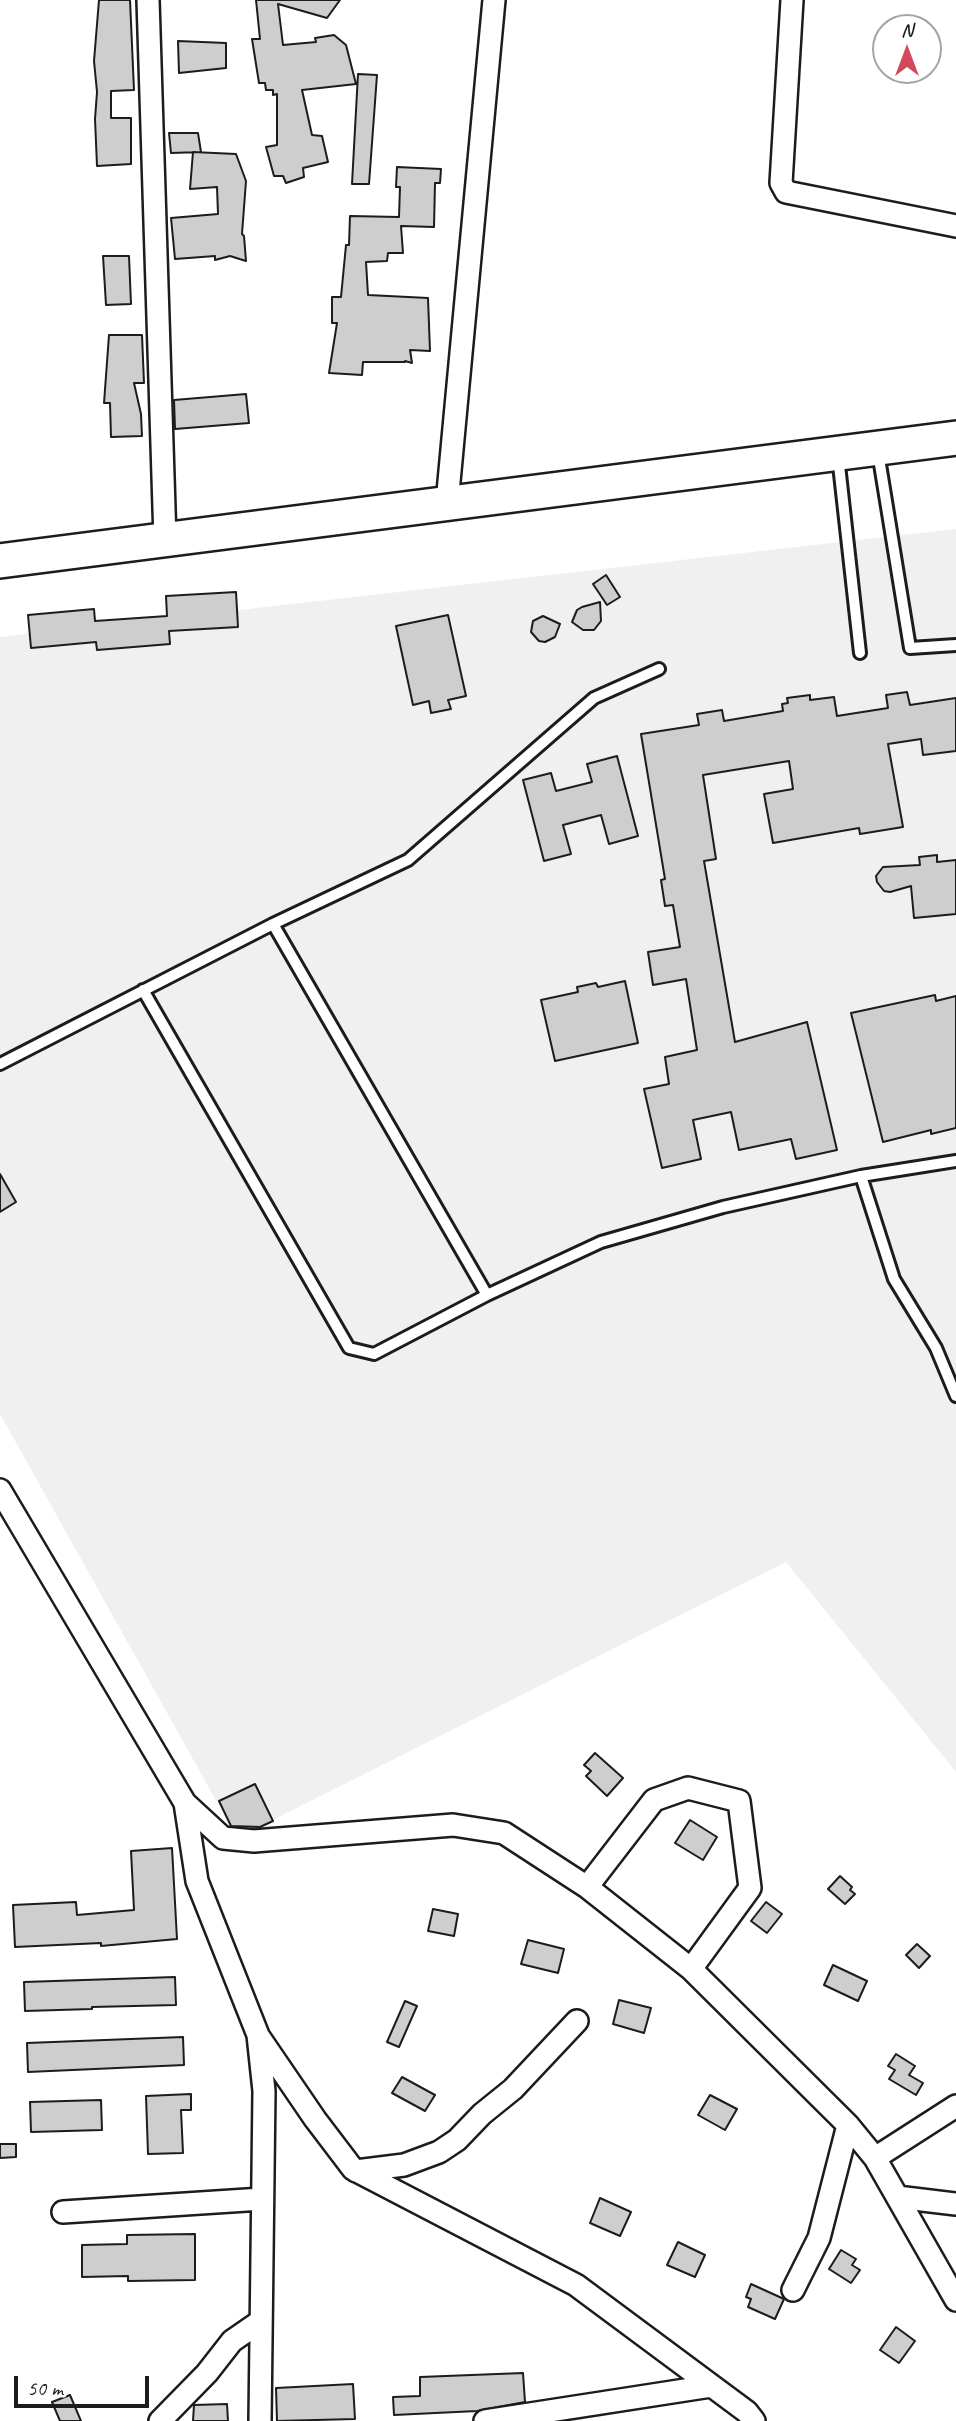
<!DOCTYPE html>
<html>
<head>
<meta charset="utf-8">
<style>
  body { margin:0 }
  #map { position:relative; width:956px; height:2421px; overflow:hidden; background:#fff; font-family:Caveat,sans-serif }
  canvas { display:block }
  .north { position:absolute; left:872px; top:14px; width:70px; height:70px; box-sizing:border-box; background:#fff; border:2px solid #a4a4a4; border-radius:50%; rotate:0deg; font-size:19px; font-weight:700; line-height:28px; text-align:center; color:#1c1c1c }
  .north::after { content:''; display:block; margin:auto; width:24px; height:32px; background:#d1495b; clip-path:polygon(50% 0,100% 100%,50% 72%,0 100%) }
  .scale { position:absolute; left:14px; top:2376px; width:135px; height:32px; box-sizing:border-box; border:4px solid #1c1c1c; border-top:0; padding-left:9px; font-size:21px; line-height:24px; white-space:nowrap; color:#1c1c1c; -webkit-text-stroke:5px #fff; paint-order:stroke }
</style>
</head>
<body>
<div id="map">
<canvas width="956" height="2421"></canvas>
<div class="north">N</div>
<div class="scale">50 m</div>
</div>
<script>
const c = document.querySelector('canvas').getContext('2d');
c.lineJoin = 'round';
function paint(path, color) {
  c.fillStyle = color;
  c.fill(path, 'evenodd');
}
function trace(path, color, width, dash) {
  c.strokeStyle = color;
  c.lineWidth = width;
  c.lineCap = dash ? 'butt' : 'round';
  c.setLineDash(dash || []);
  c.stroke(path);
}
paint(new Path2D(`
  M 956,529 L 956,1772 L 786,1562 L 237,1838 L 0,1414 L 0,637 Z`), '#f0f0f0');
const building = new Path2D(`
  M 99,0 L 130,0 L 134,90 L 111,91 L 111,118 L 131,118 L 131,164 L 97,166 L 95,119 L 97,92 L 94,61 Z
  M 256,0 L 340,0 L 327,18 L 278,4 L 283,45 L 316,42 L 315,38 L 334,35 L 346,45 L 356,84 L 302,90 L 312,135 L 322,136 L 328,162 L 303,168 L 304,177 L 286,183 L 283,176 L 274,176 L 266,147 L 277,145 L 277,94 L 273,95 L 273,90 L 266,90 L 265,83 L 259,83 L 252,39 L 260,39 Z
  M 178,41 L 226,43 L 226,68 L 179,73 Z
  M 358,74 L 377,75 L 369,184 L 352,184 Z
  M 169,133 L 198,133 L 201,152 L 171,153 Z
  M 193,152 L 236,154 L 246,181 L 242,234 L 244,236 L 246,261 L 230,256 L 215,260 L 215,256 L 175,259 L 171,218 L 218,214 L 217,187 L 190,189 Z
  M 397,167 L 441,169 L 440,183 L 435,183 L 434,227 L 401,226 L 403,253 L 388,253 L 387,261 L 366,262 L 368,295 L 428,298 L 430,351 L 410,350 L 412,363 L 405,361 L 405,362 L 363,362 L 362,375 L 329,373 L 337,323 L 332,323 L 332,297 L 341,297 L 346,245 L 349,245 L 350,216 L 399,217 L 400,187 L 396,187 Z
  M 103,256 L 129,256 L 131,304 L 106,305 Z
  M 109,335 L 142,335 L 144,383 L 134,383 L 141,414 L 142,436 L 111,437 L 110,403 L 104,403 Z
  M 246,394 L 249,423 L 175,429 L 174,400 Z
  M 606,575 L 620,597 L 607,605 L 593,584 Z
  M 236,592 L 238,627 L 169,631 L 170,644 L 97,650 L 96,642 L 31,648 L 28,615 L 94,609 L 95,621 L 167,616 L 166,596 Z
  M 600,602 L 601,621 L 594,630 L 583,630 L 572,622 L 577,610 L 582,607 Z
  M 448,615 L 466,696 L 448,700 L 451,709 L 431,713 L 429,701 L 413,705 L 396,626 Z
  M 543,616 L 560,624 L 555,637 L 545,642 L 539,641 L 531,632 L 533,621 Z
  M 907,692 L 910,705 L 956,698 L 956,751 L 923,755 L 921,739 L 888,744 L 903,827 L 860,834 L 859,828 L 773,843 L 764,794 L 793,789 L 789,761 L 703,775 L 716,859 L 704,861 L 735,1042 L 807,1022 L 837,1150 L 796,1159 L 791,1139 L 739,1150 L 731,1112 L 693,1120 L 701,1159 L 662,1168 L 644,1089 L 669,1084 L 665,1057 L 697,1050 L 686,979 L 653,985 L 648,952 L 680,947 L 673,905 L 665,906 L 661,880 L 665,879 L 641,734 L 699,725 L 697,714 L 722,710 L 724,721 L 783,711 L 782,704 L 788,703 L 787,698 L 810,695 L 810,700 L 834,697 L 837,716 L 888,708 L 886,695 Z
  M 617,756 L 638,836 L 609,844 L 601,815 L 563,825 L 571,854 L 544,861 L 523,780 L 551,773 L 556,791 L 592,782 L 587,764 Z
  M 937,855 L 937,862 L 956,860 L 956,914 L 914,918 L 911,886 L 890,892 L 884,891 L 877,882 L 876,876 L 883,867 L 920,865 L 919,857 Z
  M 625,981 L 638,1043 L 555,1061 L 541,1000 L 578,992 L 577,987 L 596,983 L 598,987 Z
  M 935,995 L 936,1001 L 956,996 L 956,1128 L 931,1134 L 931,1130 L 883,1142 L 851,1013 Z
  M 0,1174 L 16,1202 L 0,1212 Z
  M 595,1753 L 623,1778 L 607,1796 L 586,1776 L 591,1771 L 584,1765 Z
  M 255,1784 L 273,1821 L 260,1827 L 231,1826 L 219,1801 Z
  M 690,1820 L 717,1837 L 703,1860 L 675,1843 Z
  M 172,1848 L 177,1939 L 101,1946 L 101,1943 L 15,1947 L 13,1905 L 76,1902 L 77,1915 L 134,1910 L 131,1851 Z
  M 840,1876 L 852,1887 L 850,1890 L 855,1894 L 845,1904 L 828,1889 Z
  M 766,1902 L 782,1914 L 767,1933 L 751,1921 Z
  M 433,1909 L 458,1914 L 454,1936 L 428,1931 Z
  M 528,1940 L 564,1949 L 558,1973 L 521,1964 Z
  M 917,1944 L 930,1956 L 919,1968 L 906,1955 Z
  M 833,1965 L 867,1981 L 858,2001 L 824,1985 Z
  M 175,1977 L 176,2005 L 92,2007 L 92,2009 L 25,2011 L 24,1982 Z
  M 619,2000 L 651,2008 L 644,2033 L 613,2024 Z
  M 405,2001 L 417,2006 L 399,2047 L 387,2042 Z
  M 183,2037 L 184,2065 L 28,2072 L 27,2043 Z
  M 896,2054 L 915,2066 L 909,2075 L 923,2083 L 916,2095 L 889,2079 L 895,2070 L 888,2066 Z
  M 402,2077 L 435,2095 L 425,2111 L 392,2093 Z
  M 191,2094 L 191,2110 L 181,2110 L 183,2153 L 148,2154 L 146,2096 Z
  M 710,2095 L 737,2109 L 725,2130 L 698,2115 Z
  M 101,2100 L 102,2130 L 31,2132 L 30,2102 Z
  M 0,2144 L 16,2144 L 16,2157 L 0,2158 Z
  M 600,2198 L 631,2212 L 620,2236 L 590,2223 Z
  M 195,2234 L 195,2280 L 128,2281 L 128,2276 L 82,2277 L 82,2245 L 127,2244 L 127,2235 Z
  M 678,2242 L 705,2255 L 695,2277 L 667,2265 Z
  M 841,2250 L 856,2259 L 852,2265 L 860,2270 L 851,2283 L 829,2269 Z
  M 751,2284 L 784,2299 L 775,2319 L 748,2307 L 751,2299 L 746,2297 Z
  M 896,2327 L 915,2341 L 899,2363 L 880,2350 Z
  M 523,2373 L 525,2402 L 477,2411 L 394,2415 L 393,2397 L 420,2396 L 420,2377 Z
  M 353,2384 L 355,2419 L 277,2421 L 276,2388 Z
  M 70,2395 L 81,2421 L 60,2421 L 52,2402 Z
  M 227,2404 L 228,2421 L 193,2421 L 194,2405 Z`);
paint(building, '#cecece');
trace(building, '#1c1c1c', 2);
const lane = new Path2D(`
  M 878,452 L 910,648 L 956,645
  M 838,456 L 860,653
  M 273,924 L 487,1295
  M 143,990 L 349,1348 L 374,1354 L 487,1295 L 601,1242 L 723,1207 L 861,1176 L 956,1161
  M 0,1064 L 273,924 L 408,860 L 594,698 L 659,669
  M 861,1176 L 894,1279 L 936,1348 L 956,1396`);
const street = new Path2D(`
  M 148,0 L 165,540
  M 792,0 L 781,183 L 786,192 L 956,226
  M 447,503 L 494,0
  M 0,1490 L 185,1803 L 197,1881 L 258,2035 L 264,2091 L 260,2421
  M 185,1803 L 223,1838 L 254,1841 L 453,1825 L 504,1833 L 587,1887 L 691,1969 L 848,2125 L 875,2158 L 956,2300
  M 587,1887 L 654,1800 L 688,1788 L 739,1801 L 750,1888 L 691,1969
  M 259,2037 L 315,2119 L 353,2169 L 576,2285 L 747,2412 L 754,2421
  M 875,2158 L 956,2106
  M 356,2171 L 404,2165 L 439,2152 L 457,2140 L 482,2114 L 513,2089 L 577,2021
  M 897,2197 L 956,2204
  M 63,2212 L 262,2199
  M 793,2290 L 819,2238 L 848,2125
  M 160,2421 L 207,2373 L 232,2341 L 261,2321
  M 485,2421 L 711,2386`);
const primary = new Path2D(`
  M 0,561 L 956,438`);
trace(lane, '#1c1c1c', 16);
trace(street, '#1c1c1c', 26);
trace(primary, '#1c1c1c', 38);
trace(lane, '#fff', 10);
trace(street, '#fff', 21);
trace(primary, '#fff', 33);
</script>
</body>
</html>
